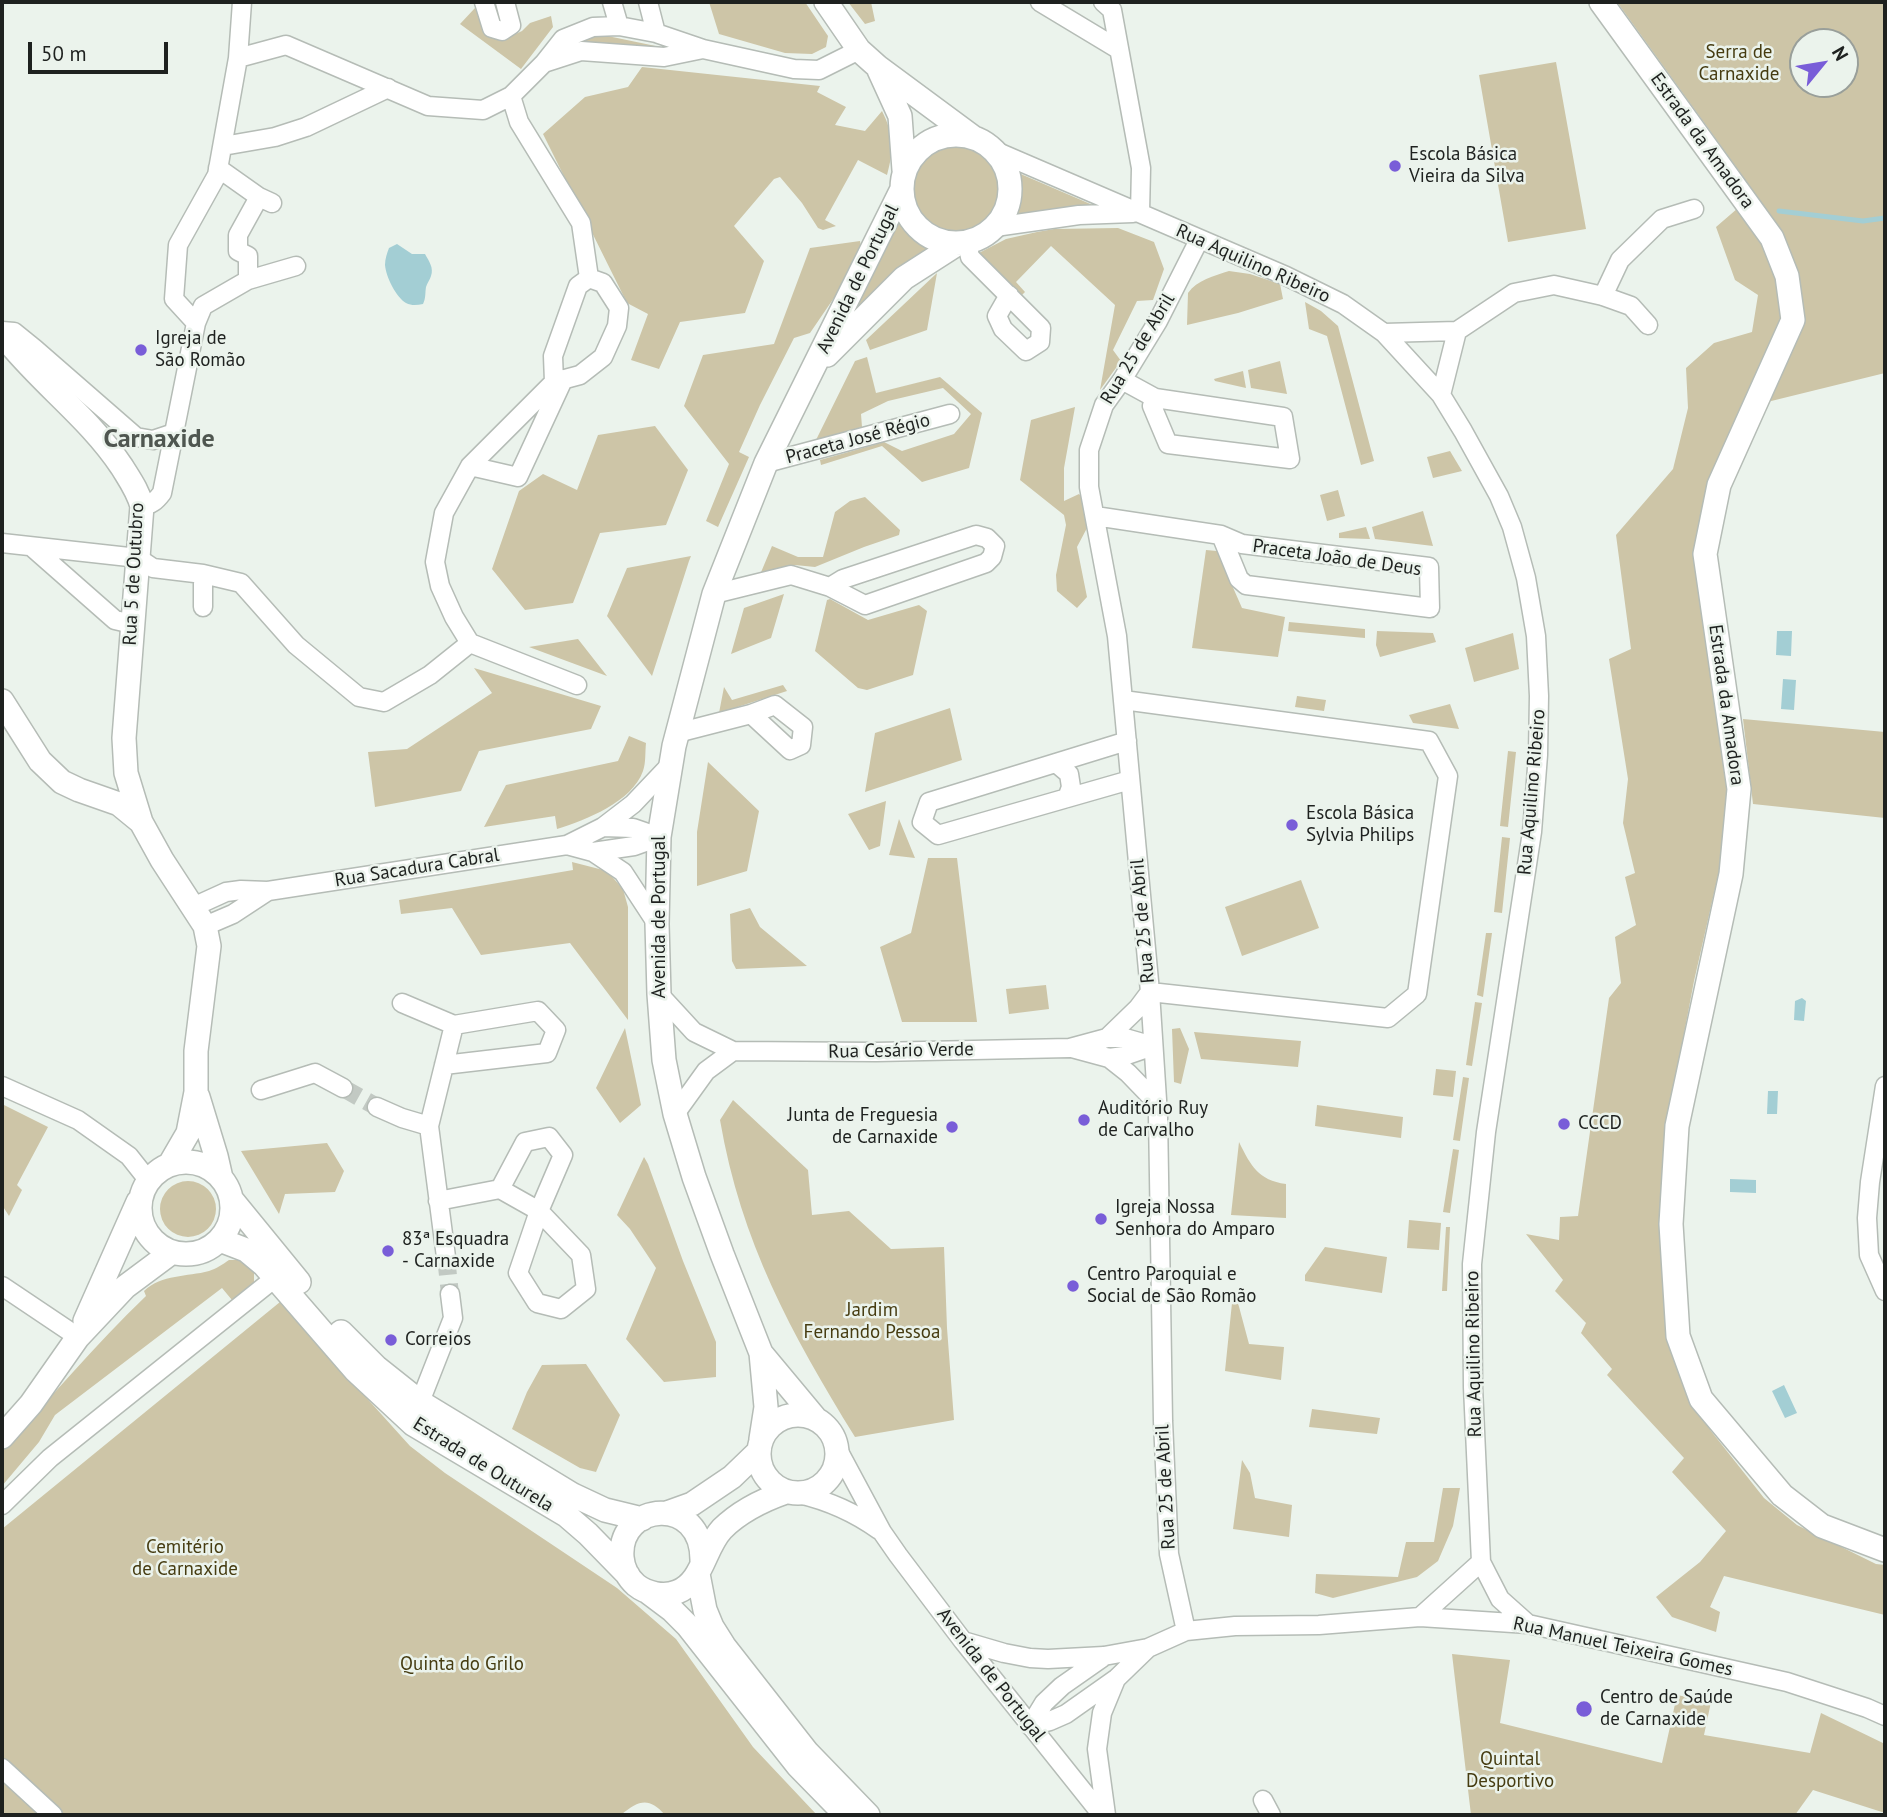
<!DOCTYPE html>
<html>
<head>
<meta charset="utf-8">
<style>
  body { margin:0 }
  #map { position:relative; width:1887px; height:1817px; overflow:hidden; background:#ebf3ec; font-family:"PT Sans",sans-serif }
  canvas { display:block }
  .frame { position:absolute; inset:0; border:4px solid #1e211f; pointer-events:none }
  .north { position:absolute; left:1789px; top:28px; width:70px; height:70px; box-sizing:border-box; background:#ebf3ec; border:2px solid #999f9a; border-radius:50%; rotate:60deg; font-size:19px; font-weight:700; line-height:28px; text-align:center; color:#1e211f }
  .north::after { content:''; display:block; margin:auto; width:24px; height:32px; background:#795dd8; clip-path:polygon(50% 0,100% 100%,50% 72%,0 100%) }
  .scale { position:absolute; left:28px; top:42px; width:140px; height:32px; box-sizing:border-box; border:4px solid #1e211f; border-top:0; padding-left:9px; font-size:21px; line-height:24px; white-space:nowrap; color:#1e211f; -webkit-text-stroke:5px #ebf3ec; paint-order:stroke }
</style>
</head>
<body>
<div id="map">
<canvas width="1887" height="1817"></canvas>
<div class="frame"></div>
<div class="north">N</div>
<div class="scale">50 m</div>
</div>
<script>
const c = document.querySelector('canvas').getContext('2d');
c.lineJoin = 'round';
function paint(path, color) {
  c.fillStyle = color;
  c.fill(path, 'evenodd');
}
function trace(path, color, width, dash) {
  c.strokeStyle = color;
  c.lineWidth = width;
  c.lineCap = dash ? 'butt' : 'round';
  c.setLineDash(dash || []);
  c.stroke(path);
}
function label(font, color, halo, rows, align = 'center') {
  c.font = font + ' "PT Sans",sans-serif';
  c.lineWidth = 5;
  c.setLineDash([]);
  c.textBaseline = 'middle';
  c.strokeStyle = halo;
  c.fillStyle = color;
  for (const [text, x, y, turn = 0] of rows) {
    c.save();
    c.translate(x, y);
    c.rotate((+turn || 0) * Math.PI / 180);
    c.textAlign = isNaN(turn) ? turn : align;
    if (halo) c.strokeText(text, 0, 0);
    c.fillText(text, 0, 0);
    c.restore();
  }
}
paint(new Path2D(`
  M 709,2 L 805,2 L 828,36 L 826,47 L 812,54 L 785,53 L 719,34 Z
  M 848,2 L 871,2 L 875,21 L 865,24 Z
  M 1617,2 L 1885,2 L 1885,373 L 1755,405 L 1697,555 L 1731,787 L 1720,867 L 1694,981 L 1671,1103 L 1675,1356 L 1711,1431 L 1764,1498 L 1797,1525 L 1876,1564 L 1885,1565 L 1885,1615 L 1724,1576 L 1710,1607 L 1720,1612 L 1716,1632 L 1672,1617 L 1656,1597 L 1700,1562 L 1726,1531 L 1672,1472 L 1684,1458 L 1607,1375 L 1612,1369 L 1581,1333 L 1586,1323 L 1555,1291 L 1563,1280 L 1526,1234 L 1559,1240 L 1560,1217 L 1578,1216 L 1609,998 L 1621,983 L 1615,937 L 1636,925 L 1625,877 L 1635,873 L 1623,823 L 1628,779 L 1609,659 L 1631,649 L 1616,535 L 1673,469 L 1688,408 L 1686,368 L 1714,343 L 1752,332 L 1758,295 L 1735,280 L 1716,227 L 1745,202 L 1739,171 ZM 1803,42 L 1845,42 L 1845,84 L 1803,84 Z
  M 475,8 L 488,36 L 509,37 L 522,31 L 530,23 L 551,16 L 553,27 L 521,69 L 460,24 Z
  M 598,34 L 670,49 L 592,44 L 561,50 L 574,40 Z
  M 1556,62 L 1586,229 L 1508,242 L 1479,75 Z
  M 642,67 L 820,86 L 817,92 L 846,107 L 835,125 L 865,131 L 882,111 C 894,135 894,150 887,175 L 858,160 L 825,220 L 836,226 L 823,230 L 818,228 L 802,203 L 780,177 L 774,179 L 734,226 L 764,261 L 745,313 L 680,322 L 659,369 L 631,360 L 648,314 L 627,303 L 543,134 L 585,97 L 628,87 Z
  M910 190a47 47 0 1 1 94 0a47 47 0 1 1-94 0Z
  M 1016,172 L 1102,209 L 1011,218 C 1019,201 1021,191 1016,172 Z
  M 900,217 C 909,235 914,242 934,248 L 847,326 L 874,264 Z
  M 1118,228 L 1154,242 L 1164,269 L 1153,300 L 1137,301 L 1113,350 L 1121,361 L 1100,390 L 1115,305 L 1051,246 L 1016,282 L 1025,292 L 1017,300 L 975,255 L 1006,239 L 1037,232 L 1054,229 Z
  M 860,241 L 861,247 L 840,289 L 810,333 L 794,338 L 760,405 L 739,452 L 749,457 L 718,527 L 706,521 L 729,464 L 684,406 L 703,355 L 774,344 L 810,248 Z
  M 1229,271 L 1250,274 L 1280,284 L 1283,299 L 1238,313 L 1187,325 L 1188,293 C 1197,280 1214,276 1229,271 Z
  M 937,273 L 927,330 L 870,350 L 866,340 Z
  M 1305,302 L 1321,311 L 1338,326 L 1374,461 L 1361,465 L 1327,336 L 1309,329 Z
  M 867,357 L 876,393 L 940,377 L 982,413 L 969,468 L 922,482 L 882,446 L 821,465 L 820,460 L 884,442 L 902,451 L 948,436 L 954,434 L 971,414 L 943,388 L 888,401 L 861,414 L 862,427 L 816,440 L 855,361 Z
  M 1280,361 L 1287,394 L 1251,388 L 1248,370 Z
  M 1243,371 L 1246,388 L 1215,381 L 1214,379 Z
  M 1075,407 L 1064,468 L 1064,501 L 1079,494 L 1082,497 L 1087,528 L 1077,547 L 1087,597 L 1077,608 L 1057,591 L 1056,575 L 1066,525 L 1064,515 L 1020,480 L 1031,420 Z
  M 655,426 L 688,470 L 666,525 L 600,533 L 573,603 L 525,610 L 492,569 L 519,491 L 543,474 L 577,490 L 598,435 Z
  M 1450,451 L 1462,471 L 1433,478 L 1427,457 Z
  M 1338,490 L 1345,516 L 1327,521 L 1320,495 Z
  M 865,497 L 900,530 L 899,535 L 864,547 L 815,567 L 795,565 L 759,577 L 772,546 L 798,557 L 823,557 L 835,512 L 850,501 Z
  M 1423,511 L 1433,546 L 1375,539 L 1372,527 Z
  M 1366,527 L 1370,539 L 1339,538 L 1339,533 Z
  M 1206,550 L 1217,551 L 1242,608 L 1285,617 L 1278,657 L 1192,648 Z
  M 691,556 L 689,561 L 652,676 L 607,616 L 627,568 Z
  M 784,594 L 771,638 L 731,654 L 744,608 Z
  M 830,599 L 868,620 L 919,605 L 927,611 L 913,675 L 867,690 L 858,688 L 815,651 L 827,600 Z
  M 1289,622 L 1365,629 L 1365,638 L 1288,631 Z
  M 1377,631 L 1433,633 L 1436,642 L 1380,657 L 1376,645 Z
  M 1513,633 L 1519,669 L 1474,682 L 1465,648 Z
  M 578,639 L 607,676 L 529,647 Z
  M 474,668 L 601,706 L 591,729 L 479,751 L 461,791 L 375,807 L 368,752 L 407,749 L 492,693 Z
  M 783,685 L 787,691 L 719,713 L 724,687 L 732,700 Z
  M 1297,696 L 1326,700 L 1324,711 L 1295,707 Z
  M 1450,704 L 1459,729 L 1413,723 L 1409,715 Z
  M 950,708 L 962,760 L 865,792 L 875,733 Z
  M 1743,719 L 1885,732 L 1885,818 L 1753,804 Z
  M 629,736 L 646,743 C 645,752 646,763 643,771 C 632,802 586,820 557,829 L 555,816 L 484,827 L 506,785 L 618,761 Z
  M 1508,751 L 1516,752 L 1508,827 L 1500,826 Z
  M 708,762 L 759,811 L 747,871 L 697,886 L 697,832 Z
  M 886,801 L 880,846 L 869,850 L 848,814 Z
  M 899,819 L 915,858 L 889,855 Z
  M 1502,837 L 1510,838 L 1502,913 L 1494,912 Z
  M 928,858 L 957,858 L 977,1022 L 902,1022 L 880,947 L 911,933 Z
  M 572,862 L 607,871 L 623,889 L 628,907 L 628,1020 L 570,943 L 481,955 L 452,908 L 401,914 L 399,900 L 573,870 Z
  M 1301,880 L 1319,928 L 1242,956 L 1225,907 Z
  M 750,908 L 760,927 L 807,966 L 736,969 L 732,961 L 730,914 Z
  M 1486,933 L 1492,933 L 1483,997 L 1477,995 Z
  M 1046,985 L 1049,1009 L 1009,1014 L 1006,989 Z
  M 1475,1002 L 1482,1003 L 1472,1066 L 1466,1065 Z
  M 625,1028 L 641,1105 L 620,1123 L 596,1088 Z
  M 1180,1028 L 1189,1049 L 1181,1084 L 1174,1082 L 1172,1029 Z
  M 1194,1032 L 1301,1041 L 1298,1067 L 1201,1059 Z
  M 1436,1069 L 1456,1071 L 1453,1097 L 1433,1095 Z
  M 1463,1077 L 1469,1078 L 1460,1141 L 1453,1140 Z
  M 733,1100 L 808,1170 L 812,1215 L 849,1211 L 891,1249 L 944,1247 L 947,1328 L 954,1420 L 855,1437 C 791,1333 741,1242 720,1120 Z
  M 2,1104 L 48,1127 L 17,1185 L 22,1190 L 9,1216 L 2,1205 Z
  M 1317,1105 L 1403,1117 L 1401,1138 L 1315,1126 Z
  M 1239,1142 C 1251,1166 1258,1180 1286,1184 L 1286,1218 L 1231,1215 Z
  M 327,1143 L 344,1171 L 335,1192 L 285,1194 L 279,1214 L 241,1151 Z
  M 1453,1149 L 1459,1150 L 1450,1213 L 1443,1212 Z
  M 644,1157 L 648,1164 L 683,1261 L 716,1342 L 716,1377 L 664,1382 L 626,1339 L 656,1268 L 630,1229 L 617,1215 Z
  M160 1209a28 28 0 1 1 56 0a28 28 0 1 1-56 0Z
  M 1409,1220 L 1441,1223 L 1439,1250 L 1407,1248 Z
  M 1446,1227 L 1450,1227 L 1447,1291 L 1442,1291 Z
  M 1325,1247 L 1387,1257 L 1382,1293 L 1305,1281 L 1305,1275 Z
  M 229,1260 L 245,1260 L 254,1269 L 254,1284 L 232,1300 L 222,1288 L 55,1415 L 39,1442 L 2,1486 L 2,1450 C 50,1399 95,1345 146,1296 L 144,1291 C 162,1274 187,1277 209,1271 C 216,1269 223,1264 229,1260 Z
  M 280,1302 L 410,1446 L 445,1473 L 617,1588 L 676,1639 L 753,1747 L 817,1815 L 665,1815 C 649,1797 639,1800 621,1815 L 2,1815 L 2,1529 Z
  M 1232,1303 L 1238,1303 L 1249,1344 L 1284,1347 L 1281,1380 L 1225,1371 Z
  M 586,1364 L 620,1415 L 596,1472 L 580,1468 L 512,1429 L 527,1392 L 542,1365 Z
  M 1312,1409 L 1380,1418 L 1377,1434 L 1309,1427 Z
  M 1242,1460 L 1250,1473 L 1255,1498 L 1292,1505 L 1289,1537 L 1233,1529 Z
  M 1443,1488 L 1460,1488 L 1453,1526 L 1438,1561 L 1417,1577 L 1333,1598 L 1315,1593 L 1316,1574 L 1398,1577 L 1406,1542 L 1434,1542 Z
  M 1452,1654 L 1510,1660 L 1500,1723 L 1662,1763 L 1677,1695 L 1711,1702 L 1704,1735 L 1810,1753 L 1821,1713 L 1885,1744 L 1885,1813 L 1813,1790 L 1795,1815 L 1471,1815 Z`), '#cdc5a7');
paint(new Path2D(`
  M 397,244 L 412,254 L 425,254 C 429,261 434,268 431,276 C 430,280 427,283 426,287 C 425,293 426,298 423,304 C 417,305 412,306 406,303 C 396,297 386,277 385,265 C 385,259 387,253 389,248 Z
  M 1777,631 L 1792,631 L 1791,656 L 1776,655 Z
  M 1783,679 L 1796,680 L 1794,710 L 1781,709 Z
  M 1802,998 L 1806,1001 L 1804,1021 L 1794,1020 L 1795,1001 Z
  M 1768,1091 L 1778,1091 L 1777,1114 L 1767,1114 Z
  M 1730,1179 L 1756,1180 L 1756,1193 L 1730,1192 Z
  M 1784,1385 L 1797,1413 L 1785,1418 L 1772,1391 Z`), '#a3ced4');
trace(new Path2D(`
  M 1779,211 L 1863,221 L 1885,218`), '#a3ced4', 5);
trace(new Path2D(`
  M 343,1088 L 377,1107
  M 446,1257 L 450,1294`), '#c2c9c3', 18, [18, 9]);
const minor = new Path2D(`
  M 484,2 L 492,28 L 502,31 L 511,25 L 505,2
  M 612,2 L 619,26
  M 648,2 L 656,33
  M 1040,2 L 1118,49
  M 1103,2 L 1112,10 L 1141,168 L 1140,213
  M 238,58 L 286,45 L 428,106 L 483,110 L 511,96 L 544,63 L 563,39 L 593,27 L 619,26 L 656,33 L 703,49 L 794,69 L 819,70 L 859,50
  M 544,63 L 581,51 L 664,57 L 703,49
  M 511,96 L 519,122 L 581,223 L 589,278
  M 223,146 L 275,137 L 306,127 L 388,88
  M 993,150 L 1286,276 L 1343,304 L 1384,333 L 1441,395 L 1463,431 L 1499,496 L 1512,527 L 1526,578 L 1536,636 L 1539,696 L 1538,755 L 1532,832 L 1486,1132 L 1472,1264 L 1473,1387 L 1481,1562 L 1500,1599 L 1528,1624
  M 218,168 L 259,197 L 272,203
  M 995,227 L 1079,215 L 1133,213
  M 967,242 L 970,257 L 1041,328 L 1040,342 L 1026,351 L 1003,329 L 997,316 L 1009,295
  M 248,280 L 248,256 L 238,251 L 238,235 L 259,197
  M 1603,296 L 1620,260 L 1662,219 L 1694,209
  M 196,323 L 203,306 L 248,280 L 296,266
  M 2,331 L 14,332 L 35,349 L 136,437 L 153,440 L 174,433
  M 1384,333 L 1457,331
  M 1122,380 L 1155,398 L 1283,417 L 1290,459 L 1168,444 L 1152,406 L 1155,398
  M 554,382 L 553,356 L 578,286 L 589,278 L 603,283 L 619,308 L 617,326 L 603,357 L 580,375 L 554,382 L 470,466 L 444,513 L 435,562 L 440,586 L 454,617 L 470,643 L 577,685
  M 1441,395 L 1457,331 L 1514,293 L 1554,285 L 1603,296 L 1631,306 L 1648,325
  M 766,463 L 950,414
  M 470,466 L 518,477 L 563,380
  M 142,506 C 151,505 156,501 162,493 L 196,323 L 174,299 L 178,245 L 217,175 L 238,58 L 242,2
  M 1095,516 L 1221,535 L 1242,544 L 1429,567 L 1430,608 L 1246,585 L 1239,579 L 1221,535
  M 2,543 L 138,558 L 153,568 L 203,574 L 241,583 L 296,645 L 359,697 L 384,702 L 430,675 L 470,643
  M 32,547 L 115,620 L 132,624
  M 714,594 L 791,575 L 830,587 L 865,605 L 986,563 L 992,557 L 995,546 L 987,538 L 976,535 L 843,579 L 830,587
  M 203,607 L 203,574
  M 677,733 L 751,714 L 775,705 L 803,727 L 801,745 L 790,750 L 751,714
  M 1127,741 L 929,802 L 922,822 L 938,835 L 1130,780
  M 1056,763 L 1069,774 L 1071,787 L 1067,798
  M 603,827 L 633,828 L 659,837
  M 567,845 L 593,852 L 623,872 L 657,924
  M 593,852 L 634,846 L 659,837
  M 193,907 L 226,892 L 241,890 L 268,891 L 567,845 L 603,827 L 633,804 L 672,763
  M 205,926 L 233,914 L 268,891
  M 659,994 L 694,1032 L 733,1051 L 876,1052 L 1070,1048 L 1107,1038 L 1125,1038 L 1153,1046
  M 402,1003 L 454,1025 L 429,1126 L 446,1257
  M 1107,1038 L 1138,1008 L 1150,992 L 1388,1018 L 1417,994 L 1448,776 L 1429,741 L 1123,700
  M 1072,1048 L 1109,1058 L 1124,1056 L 1153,1046
  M 1109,1058 L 1128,1073 L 1156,1102
  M 444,1065 L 547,1053 L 556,1030 L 538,1011 L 454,1025
  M 2,1086 L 78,1120 L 129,1156 L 148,1180
  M 1885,1086 L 1870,1182 L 1867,1218 L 1869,1255 L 1885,1291
  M 261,1090 L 315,1073 L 343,1088
  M 377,1107 L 402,1118 L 429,1126
  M 675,1114 L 706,1071 L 733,1051
  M 438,1201 L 500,1189 L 539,1211 L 581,1255 L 586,1289 L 561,1309 L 537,1303 L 518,1273 L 539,1211 L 563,1155 L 549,1137 L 525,1142 L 500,1189
  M 2,1286 L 78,1337
  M 420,1402 L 453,1318 L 450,1294
  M 838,1450 L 882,1532 L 898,1555 L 963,1641 L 1102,1815
  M 799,1494 C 829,1501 854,1512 879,1530
  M 2,1505 L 50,1458 L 275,1278
  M 1420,1617 L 1481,1562
  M 1186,1631 L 1169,1554 L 1163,1421 L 1158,1115 L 1150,992 L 1117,636 L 1089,487 L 1089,450 L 1104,405 L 1122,380 L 1158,321 L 1199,240
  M 963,1641 L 1004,1653 L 1030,1658 L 1048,1659 L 1104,1656 L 1148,1648 L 1186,1631 L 1235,1626 L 1319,1625 L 1420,1617 L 1528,1624 L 1787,1682 L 1867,1708 L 1885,1716
  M 1030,1726 L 1050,1721 L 1066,1714 L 1117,1678 L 1148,1648
  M 1030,1726 L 1044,1703 L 1062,1686 L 1102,1658
  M 2,1768 L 53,1815
  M 1263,1800 L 1271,1815
  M 1106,1815 L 1097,1749 L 1102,1713 L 1116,1679`);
const tertiary = new Path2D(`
  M 826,2 L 859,50 L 878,67 L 974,138
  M 1601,2 L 1772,238 L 1787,276 L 1793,320 L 1719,485 L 1705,554 L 1739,789 L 1731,874 L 1677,1126 L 1671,1224 L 1678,1336 L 1701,1399 L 1782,1495 L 1822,1526 L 1885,1550
  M 879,70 L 900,116 L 904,170
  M902 189a54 54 0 1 1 108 0a54 54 0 1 1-108 0Z
  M 2,334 C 39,382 89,417 122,467 C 130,480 138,491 142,506 L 124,738 L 126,773 L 141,822
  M 827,355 L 904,278 L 957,244
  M 2,701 L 40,761 L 62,782 L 79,790 L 119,804 L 141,822 L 162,860 L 205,926 L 209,946 L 196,1051 L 196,1092 L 188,1133 L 170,1164
  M 198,1097 L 216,1156 L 221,1178
  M140 1208a46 46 0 1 1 92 0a46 46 0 1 1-92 0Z
  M 232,1200 L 299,1282
  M 220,1240 L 246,1250 L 264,1265 L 355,1370 L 413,1424 L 566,1515 L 588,1534 L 628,1575
  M 85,1321 L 138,1202
  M 341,1332 L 376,1367 L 420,1402 L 573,1495 L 605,1510 L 642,1519
  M 761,1353 L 816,1419
  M759 1454a39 39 0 1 1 78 0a39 39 0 1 1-78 0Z
  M 2,1437 L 31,1404 L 78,1337 L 125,1287 L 172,1252
  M 761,1439 L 766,1407 L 761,1353 L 722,1254 L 694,1177 L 675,1114 L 664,1060 L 659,994 L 657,924 L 659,837 L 674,746 L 714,594 L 766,463 L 901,191
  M 667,1513 L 692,1504 L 732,1477 L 759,1451
  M 702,1561 C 703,1494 618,1502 622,1557 C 623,1568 628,1578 636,1585 C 647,1594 664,1597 677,1592 C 703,1582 704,1548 722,1529 C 740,1511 763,1500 786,1492
  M 698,1574 L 705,1610 L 712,1627 L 724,1646 L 807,1752 L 868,1815
  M 648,1592 L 672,1610 L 687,1625 L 798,1766 L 846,1815`);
trace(minor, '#b5bcb6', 21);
trace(tertiary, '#b5bcb6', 26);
trace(minor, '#fff', 18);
trace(tertiary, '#fff', 23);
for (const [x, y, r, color] of [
  [1395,166,7,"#795dd8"],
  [141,350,7,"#795dd8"],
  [1292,825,7,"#795dd8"],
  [1084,1120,7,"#795dd8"],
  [1564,1124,7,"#795dd8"],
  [952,1127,7,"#795dd8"],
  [1101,1219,7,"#795dd8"],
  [388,1251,7,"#795dd8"],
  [1073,1286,7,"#795dd8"],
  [391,1340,7,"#795dd8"],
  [1584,1709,9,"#795dd8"]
]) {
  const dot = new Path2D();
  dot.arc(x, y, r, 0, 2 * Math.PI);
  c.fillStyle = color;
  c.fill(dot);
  trace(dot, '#ebf3ec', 2.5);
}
label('19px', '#463c11', '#ebf3ec', [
  ["Serra de",1739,53],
  ["Carnaxide",1739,75],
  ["Jardim",872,1311],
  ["Fernando Pessoa",872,1333],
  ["Cemitério",185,1548],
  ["de Carnaxide",185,1570],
  ["Quinta do Grilo",462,1665],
  ["Quintal",1510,1760],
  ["Desportivo",1510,1782]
]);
label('19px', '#1e211f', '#ebf3ec', [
  ["Estrada da Amadora",1702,141,54],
  ["Rua Aquilino Ribeiro",1253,264,24],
  ["Avenida de Portugal",858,279,-64],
  ["Rua 25 de Abril",1138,349,-59],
  ["Praceta José Régio",858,439,-15],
  ["Praceta João de Deus",1337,558,8],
  ["Rua 5 de Outubro",134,574,-87],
  ["Estrada da Amadora",1726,705,82],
  ["Rua Aquilino Ribeiro",1532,792,-85],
  ["Rua Sacadura Cabral",417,868,-9],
  ["Avenida de Portugal",660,917,-90],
  ["Rua 25 de Abril",1143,921,-95],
  ["Rua Cesário Verde",901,1051,-1],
  ["Rua Aquilino Ribeiro",1474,1354,-91],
  ["Estrada de Outurela",483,1465,32],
  ["Rua 25 de Abril",1166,1487,-93],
  ["Rua Manuel Teixeira Gomes",1623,1647,12],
  ["Avenida de Portugal",991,1675,52]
]);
label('19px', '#1e211f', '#ebf3ec', [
  ["Escola Básica",1409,155],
  ["Vieira da Silva",1409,177],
  ["Igreja de",155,339],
  ["São Romão",155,361],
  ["Escola Básica",1306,814],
  ["Sylvia Philips",1306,836],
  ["Auditório Ruy",1098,1109],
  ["de Carvalho",1098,1131],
  ["Junta de Freguesia",938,1116,"right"],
  ["de Carnaxide",938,1138,"right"],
  ["CCCD",1578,1124],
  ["Igreja Nossa",1115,1208],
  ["Senhora do Amparo",1115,1230],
  ["83ª Esquadra",402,1240],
  ["- Carnaxide",402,1262],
  ["Centro Paroquial e",1087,1275],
  ["Social de São Romão",1087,1297],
  ["Correios",405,1340],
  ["Centro de Saúde",1600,1698],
  ["de Carnaxide",1600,1720]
], 'left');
label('bold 26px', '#4f5650', '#ebf3ec', [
  ["Carnaxide",159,440]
]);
</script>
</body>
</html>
